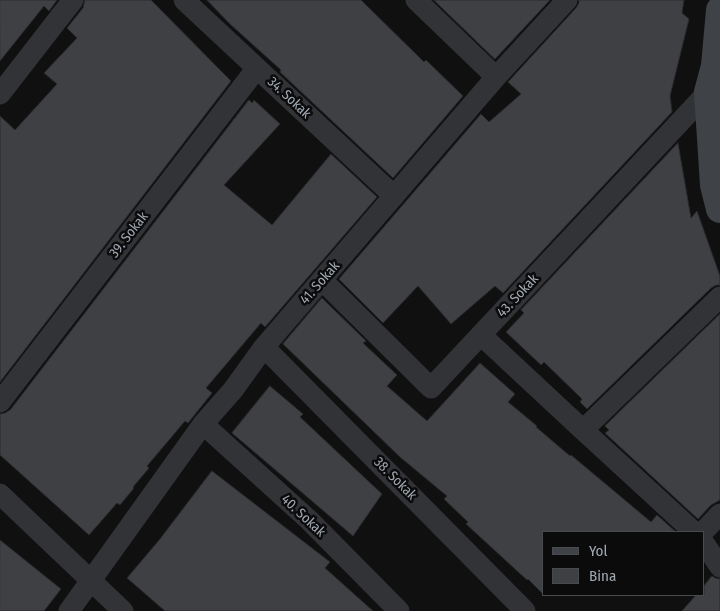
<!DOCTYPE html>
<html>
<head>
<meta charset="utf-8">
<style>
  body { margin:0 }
  #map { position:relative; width:720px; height:611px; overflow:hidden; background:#101011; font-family:"Fira Sans Condensed",sans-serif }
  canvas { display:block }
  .legend { position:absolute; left:542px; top:531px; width:162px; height:65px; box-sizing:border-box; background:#0b0b0c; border:1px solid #474a4f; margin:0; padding:6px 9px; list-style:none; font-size:15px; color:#a1a9b3 }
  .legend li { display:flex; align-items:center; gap:10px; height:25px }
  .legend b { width:25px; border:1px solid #474a4f }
</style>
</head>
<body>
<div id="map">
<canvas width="720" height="611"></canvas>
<ul class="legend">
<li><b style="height:6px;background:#3f4246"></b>Yol</li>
<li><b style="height:14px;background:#3f4044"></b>Bina</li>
</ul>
</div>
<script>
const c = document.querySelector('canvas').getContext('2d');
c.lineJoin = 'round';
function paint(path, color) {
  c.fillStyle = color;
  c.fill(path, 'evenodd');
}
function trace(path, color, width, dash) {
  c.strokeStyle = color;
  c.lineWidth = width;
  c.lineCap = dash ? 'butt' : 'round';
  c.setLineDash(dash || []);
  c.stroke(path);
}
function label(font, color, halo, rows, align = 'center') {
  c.font = font + ' "Fira Sans Condensed",sans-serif';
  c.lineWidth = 5;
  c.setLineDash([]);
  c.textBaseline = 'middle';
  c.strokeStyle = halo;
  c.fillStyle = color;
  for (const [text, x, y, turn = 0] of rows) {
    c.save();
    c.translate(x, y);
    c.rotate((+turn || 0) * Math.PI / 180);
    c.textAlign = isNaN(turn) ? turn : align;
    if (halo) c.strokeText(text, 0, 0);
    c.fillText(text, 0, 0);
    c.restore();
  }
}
const building = new Path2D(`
  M 0,0 L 57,0 L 49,11 L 44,6 L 0,61 Z
  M 85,0 L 151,0 L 231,81 L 0,382 L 0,116 L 15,130 L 57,84 L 44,73 L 77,38 L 67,28 L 83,8 Z
  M 207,0 L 361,0 L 424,62 L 426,60 L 463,96 L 393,178 L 280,72 L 281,70 L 230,24 Z
  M 434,0 L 550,0 L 495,59 Z
  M 579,0 L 684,0 L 682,13 L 689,19 L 670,96 L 672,112 L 503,293 L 495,286 L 451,324 L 418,286 L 383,323 L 339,279 L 481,114 L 489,122 L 521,94 L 508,82 L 576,8 L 579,3 Z
  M 249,100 L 252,103 L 254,100 L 280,124 L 224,185 L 272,225 L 331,154 L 377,197 L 265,327 L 261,323 L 206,388 L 212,393 L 188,423 L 185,421 L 147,466 L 149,468 L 133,487 L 134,488 L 120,505 L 117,503 L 89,535 L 0,455 L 0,414 L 5,413 L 10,410 Z
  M 678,143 L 691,218 L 697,211 L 720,276 L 720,285 L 716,285 L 711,288 L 587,409 L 580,402 L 582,399 L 544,362 L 541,365 L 506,332 L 524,313 L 521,310 Z
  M 322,298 L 366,341 L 363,343 L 397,375 L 387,386 L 427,421 L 480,363 L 515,394 L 508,402 L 537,426 L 536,427 L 570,456 L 571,455 L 651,522 L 657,515 L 676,532 L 544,532 L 544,595 L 528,579 L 527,580 L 466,524 L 468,522 L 444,499 L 447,496 L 400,457 L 283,344 Z
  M 720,314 L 720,500 L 711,505 L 698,519 L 605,433 L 609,430 L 605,426 Z
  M 270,386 L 303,414 L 300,417 L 382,494 L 353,536 L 232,433 Z
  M 212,471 L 330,562 L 325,568 L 373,611 L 165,611 L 127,578 L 160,539 Z
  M 0,540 L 61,589 L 44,611 L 0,611 Z
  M 712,576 L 715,578 L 720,579 L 720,611 L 682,611 L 696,595 L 704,595 L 704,586 Z`);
paint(building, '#3f4044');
trace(building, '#2a2a2d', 1);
trace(new Path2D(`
  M 184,0 L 394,196
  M 416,0 L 496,77
  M 0,94 L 73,0
  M 322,280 L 431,388 L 708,92
  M 481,335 L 583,430 L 720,297
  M 264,347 L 525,611
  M 0,402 L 257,68
  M 203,424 L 309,520 L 399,611
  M 583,430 L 694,532
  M 0,494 L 123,611
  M 703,532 L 720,514
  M 704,543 L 720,567
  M 69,611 L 203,424 L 233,390 L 264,347 L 496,77 L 567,0`), '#313336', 21);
trace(new Path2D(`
  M 720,10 L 715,66 L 708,92 L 714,185 L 720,209`), '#3f4246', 28);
label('14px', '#a1a9b3', '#0b0b0c', [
  ["34. Sokak",289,98,43],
  ["39. Sokak",129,235,-52],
  ["41. Sokak",320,283,-49],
  ["43. Sokak",518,296,-47],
  ["38. Sokak",395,479,45],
  ["40. Sokak",303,516,43]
]);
</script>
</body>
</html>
